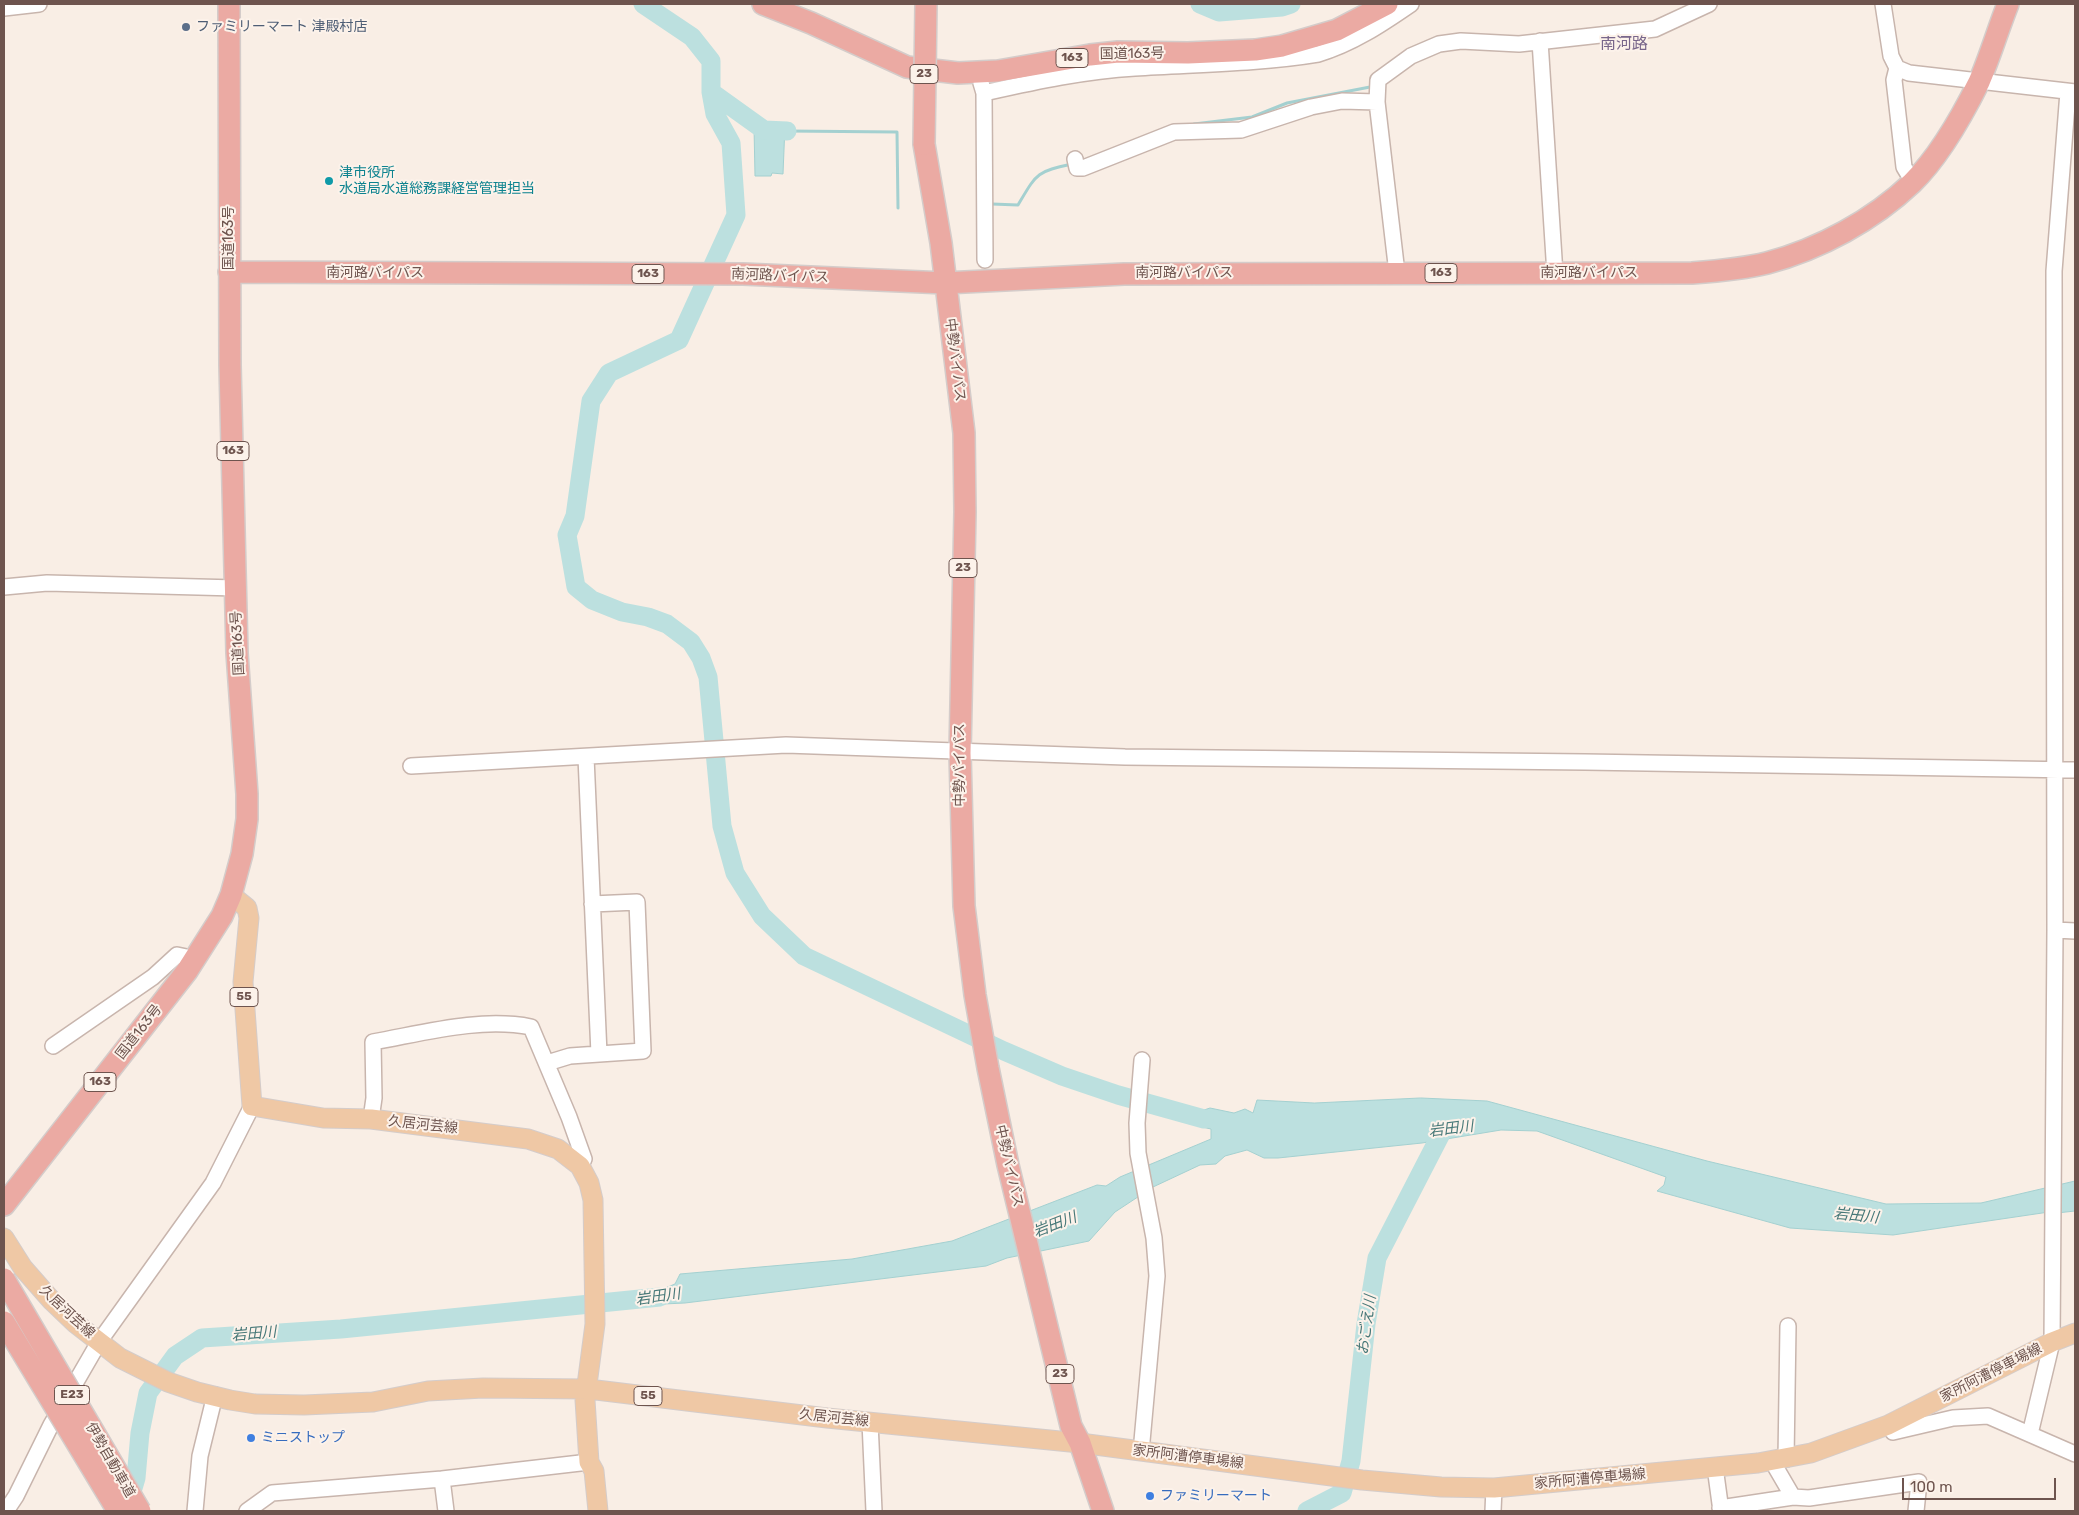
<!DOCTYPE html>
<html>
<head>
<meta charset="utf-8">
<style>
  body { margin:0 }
  #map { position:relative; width:2079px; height:1515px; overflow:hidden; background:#f9eee5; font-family:Rubik,sans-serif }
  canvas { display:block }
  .frame { position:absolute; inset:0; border:5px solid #6e544e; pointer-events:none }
  .scale { position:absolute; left:1902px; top:1478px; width:154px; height:22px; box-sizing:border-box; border:2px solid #6e544e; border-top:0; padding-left:6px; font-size:15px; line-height:18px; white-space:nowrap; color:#6e544e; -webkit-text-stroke:4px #fcf2ea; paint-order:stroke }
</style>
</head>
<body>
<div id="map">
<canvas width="2079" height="1515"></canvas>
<div class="frame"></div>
<div class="scale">100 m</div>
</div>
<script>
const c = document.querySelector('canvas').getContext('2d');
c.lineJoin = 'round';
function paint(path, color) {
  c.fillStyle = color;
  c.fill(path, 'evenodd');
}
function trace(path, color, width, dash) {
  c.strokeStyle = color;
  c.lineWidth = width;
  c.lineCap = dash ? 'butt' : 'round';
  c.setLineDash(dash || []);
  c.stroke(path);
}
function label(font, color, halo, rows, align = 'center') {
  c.font = font + ' Rubik,"Noto Sans JP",sans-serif';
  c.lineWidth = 4;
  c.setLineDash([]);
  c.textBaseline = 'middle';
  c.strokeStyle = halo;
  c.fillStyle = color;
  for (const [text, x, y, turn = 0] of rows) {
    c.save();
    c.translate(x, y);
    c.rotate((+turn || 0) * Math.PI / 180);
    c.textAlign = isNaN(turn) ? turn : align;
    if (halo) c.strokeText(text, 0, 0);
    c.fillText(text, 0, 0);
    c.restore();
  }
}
const water = new Path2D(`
  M 745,113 L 770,124 L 785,125 L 783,174 L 772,173 L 771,176 L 755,176 L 754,127 L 740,120 Z
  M 1421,1098 L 1487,1101 L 1707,1161 L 1886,1204 L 1981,1203 L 2075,1181 L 2075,1211 L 2057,1213 L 2049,1212 L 1893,1235 L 1790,1228 L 1657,1191 L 1664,1185 L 1666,1177 L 1537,1131 L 1501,1130 L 1422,1143 L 1278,1158 L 1264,1158 L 1247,1150 L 1225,1156 L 1216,1164 L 1200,1165 L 1153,1187 L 1115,1212 L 1089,1241 L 1007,1258 L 986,1266 L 685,1303 L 620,1306 L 675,1284 L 680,1274 L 852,1259 L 952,1241 L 1097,1185 L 1106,1186 L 1120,1177 L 1211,1139 L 1211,1129 L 1202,1127 L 1172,1107 L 1201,1111 L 1210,1108 L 1234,1113 L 1245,1109 L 1253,1113 L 1257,1100 L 1314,1103 Z`);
paint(water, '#bce0df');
trace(water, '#a4d0d0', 1);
trace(new Path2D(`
  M 1194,124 L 1252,117 L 1287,103 L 1370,87
  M 787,131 L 897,132 L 898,208
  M 992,204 L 1018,205 C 1037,173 1036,172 1072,164`), '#a4d0d0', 3);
trace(new Path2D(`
  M 643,4 L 692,37 L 711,61 L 711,92 L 764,130 L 787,131
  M 1200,4 L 1219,12 L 1282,7 L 1291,4
  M 711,92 L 715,114 L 731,143 L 736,215 L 679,340 L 609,373 L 591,401 L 575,516 L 567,535 L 576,587 L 592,600 L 622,612 L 648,617 L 667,624 L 691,642 L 701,658 L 708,677 L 722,826 L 735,873 L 762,916 L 804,956 L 1004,1051 L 1062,1076 L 1118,1095 L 1204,1119
  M 128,1505 L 136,1478 L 140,1433 L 148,1393 L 175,1356 L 202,1338 L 341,1329 L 660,1297
  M 1307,1511 L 1342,1493 L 1351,1461 L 1366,1324 L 1377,1258 L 1442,1132`), '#bce0df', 19);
const minor = new Path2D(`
  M 1883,4 L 1891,56 L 1897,68 L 1909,73 L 2075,92
  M 4,8 L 39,4
  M 1540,41 L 1555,274
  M 1897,68 L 1894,80 L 1904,167 L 1913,182
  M 981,83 L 984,93 L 985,260
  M 984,93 C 1034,82 1083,71 1135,68 C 1196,64 1257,64 1318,54 C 1352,44 1382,24 1411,4
  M 1075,159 L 1077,168 L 1083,168 L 1174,132 L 1241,130 L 1311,107 L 1342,101 L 1377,102
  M 1397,273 L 1377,102 L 1378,80 L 1411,56 L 1439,44 L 1461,41 L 1519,44 L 1655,29 L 1709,4
  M 4,587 L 47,583 L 236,588
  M 586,757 L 599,1054
  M 411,766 L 786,745 L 1125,757 L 1585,762 L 2075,770
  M 2055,930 L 2075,931
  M 53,1046 L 153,977 L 177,955 L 196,959
  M 547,1063 L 570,1056 L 643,1051 L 637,902 L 592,904
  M 371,1119 L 374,1098 L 373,1042 C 424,1033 480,1017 531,1027 L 569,1117 L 584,1159 L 580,1166
  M 870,1422 L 874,1511
  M 1888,1425 L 1893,1432 L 1953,1418 L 1988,1416 L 2075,1454
  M 2030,1434 L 2052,1342 L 2055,930 L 2054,271 L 2068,92
  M 1141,1452 L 1157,1276 L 1154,1238 L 1138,1153 L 1137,1123 L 1142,1060
  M 1786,1459 L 1788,1326
  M 1772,1461 L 1793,1497 L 1809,1498 L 1919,1482 L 1916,1511
  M 1715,1467 L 1721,1511
  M 442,1479 L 446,1511
  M 1720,1508 L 1793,1497
  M 6,1511 L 16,1496 L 51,1425 L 99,1342 L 213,1183 L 252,1106
  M 195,1511 L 200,1456 L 215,1395
  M 247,1511 L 272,1493 L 442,1479 L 589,1462
  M 1493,1511 L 1494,1488`);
const major = new Path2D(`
  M 231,895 L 247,908 L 249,918 L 243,982 L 252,1106 L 323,1118 L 371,1119 L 528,1139 L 558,1149 L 580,1166 L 589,1183 L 593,1200 L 595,1324 L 585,1400 L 589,1462 L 594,1471 L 598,1511
  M 4,1238 L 23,1268 L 52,1301 L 75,1323 L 120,1358 L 168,1382 L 197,1392 L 230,1400 L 255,1404 L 304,1405 L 373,1402 L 428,1391 L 483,1388 L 588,1389 L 827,1418 L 1080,1443 L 1362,1480 L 1441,1487 L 1494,1488 L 1652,1473 L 1758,1463 L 1811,1453 L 1888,1425 L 2052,1342 L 2075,1333`);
const highway = new Path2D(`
  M 763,4 L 811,23 L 907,67 L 958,73 L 998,71 L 1090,55 L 1118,52 L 1188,53 L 1255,50 L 1282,46 L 1337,30 L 1387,4
  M 924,144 L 941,243 L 964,433 L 965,512 L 960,753 L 964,906 L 975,995 L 988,1068 L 1008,1165 L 1071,1426 L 1080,1443 L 1103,1511
  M 229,272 L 743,274 L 945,283 L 1124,274 L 1692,273 C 1718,271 1743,269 1767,263 C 1820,249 1873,220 1912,183 C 1938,158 1963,114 1979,82 C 1990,57 1998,29 2008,4
  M 4,1205 L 187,971 L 222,916 L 231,895 L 242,854 L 247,819 L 247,794 L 237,653 L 230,365 L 229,4`);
trace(minor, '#c8b5ad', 18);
trace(major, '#d4ccca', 21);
trace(highway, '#d4ccca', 24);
trace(minor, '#fff', 15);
trace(major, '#efc8a5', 19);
trace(highway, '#ebaaa3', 21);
const highwayBridge = new Path2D(`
  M 924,144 L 926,4
  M 4,1279 L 140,1511
  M 4,1322 L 118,1511`);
trace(highwayBridge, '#d4ccca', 24, []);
trace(highwayBridge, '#ebaaa3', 21);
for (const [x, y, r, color] of [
  [186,27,5,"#5c6f8a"],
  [329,181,5,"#0f9aa8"],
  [251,1438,5,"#3f7fe0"],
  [1150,1496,5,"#3f7fe0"]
]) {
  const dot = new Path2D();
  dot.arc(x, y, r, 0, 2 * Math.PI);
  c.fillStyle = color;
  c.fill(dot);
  trace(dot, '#fcf2ea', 2);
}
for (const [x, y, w] of [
  [1072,58,32],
  [924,74,28],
  [1441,273,32],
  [648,274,32],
  [233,451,32],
  [963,568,28],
  [244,997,28],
  [100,1082,32],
  [1060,1374,28],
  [72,1395,35],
  [648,1396,28]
]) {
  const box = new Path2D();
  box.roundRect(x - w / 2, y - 9.5, w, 19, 4);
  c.fillStyle = '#fcf2ea';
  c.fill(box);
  trace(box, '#6e544e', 1);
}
label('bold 12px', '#6e544e', null, [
  ["163",1072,58],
  ["23",924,74],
  ["163",1441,273],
  ["163",648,274],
  ["163",233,451],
  ["23",963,568],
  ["55",244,997],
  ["163",100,1082],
  ["23",1060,1374],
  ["E23",72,1395],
  ["55",648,1396]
]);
label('14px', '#4e5e75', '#fcf2ea', [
  ["ファミリーマート 津殿村店",196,27]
], 'left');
label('14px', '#6e544e', '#fcf2ea', [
  ["国道163号",1132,54,-1],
  ["国道163号",229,238,-90],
  ["南河路バイパス",375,273],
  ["南河路バイパス",1184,273],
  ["南河路バイパス",1589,273],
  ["南河路バイパス",780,276,2],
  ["中勢バイパス",955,360,83],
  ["国道163号",238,643,-93],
  ["中勢バイパス",960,765,-90],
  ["国道163号",139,1032,-52],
  ["久居河芸線",423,1125,6],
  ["中勢バイパス",1009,1166,77],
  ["久居河芸線",67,1312,43],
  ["家所阿漕停車場線",1991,1373,-27],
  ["久居河芸線",834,1418,6],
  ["家所阿漕停車場線",1188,1457,7],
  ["伊勢自動車道",110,1460,60],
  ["家所阿漕停車場線",1590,1479,-5]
]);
label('14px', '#0d838f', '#fcf2ea', [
  ["津市役所",339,173],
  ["水道局水道総務課経営管理担当",339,189]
], 'left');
label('14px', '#366cbe', '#fcf2ea', [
  ["ミニストップ",261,1438],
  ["ファミリーマート",1160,1496]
], 'left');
label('italic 15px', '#477878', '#fcf2ea', [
  ["岩田川",1451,1129,-7],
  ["岩田川",1856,1216,6],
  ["岩田川",1055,1225,-21],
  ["岩田川",658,1297,-8],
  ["おごえ川",1367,1325,-82],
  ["岩田川",254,1334,-5]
]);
label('16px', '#78668b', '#fcf2ea', [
  ["南河路",1624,44]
]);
</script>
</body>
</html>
